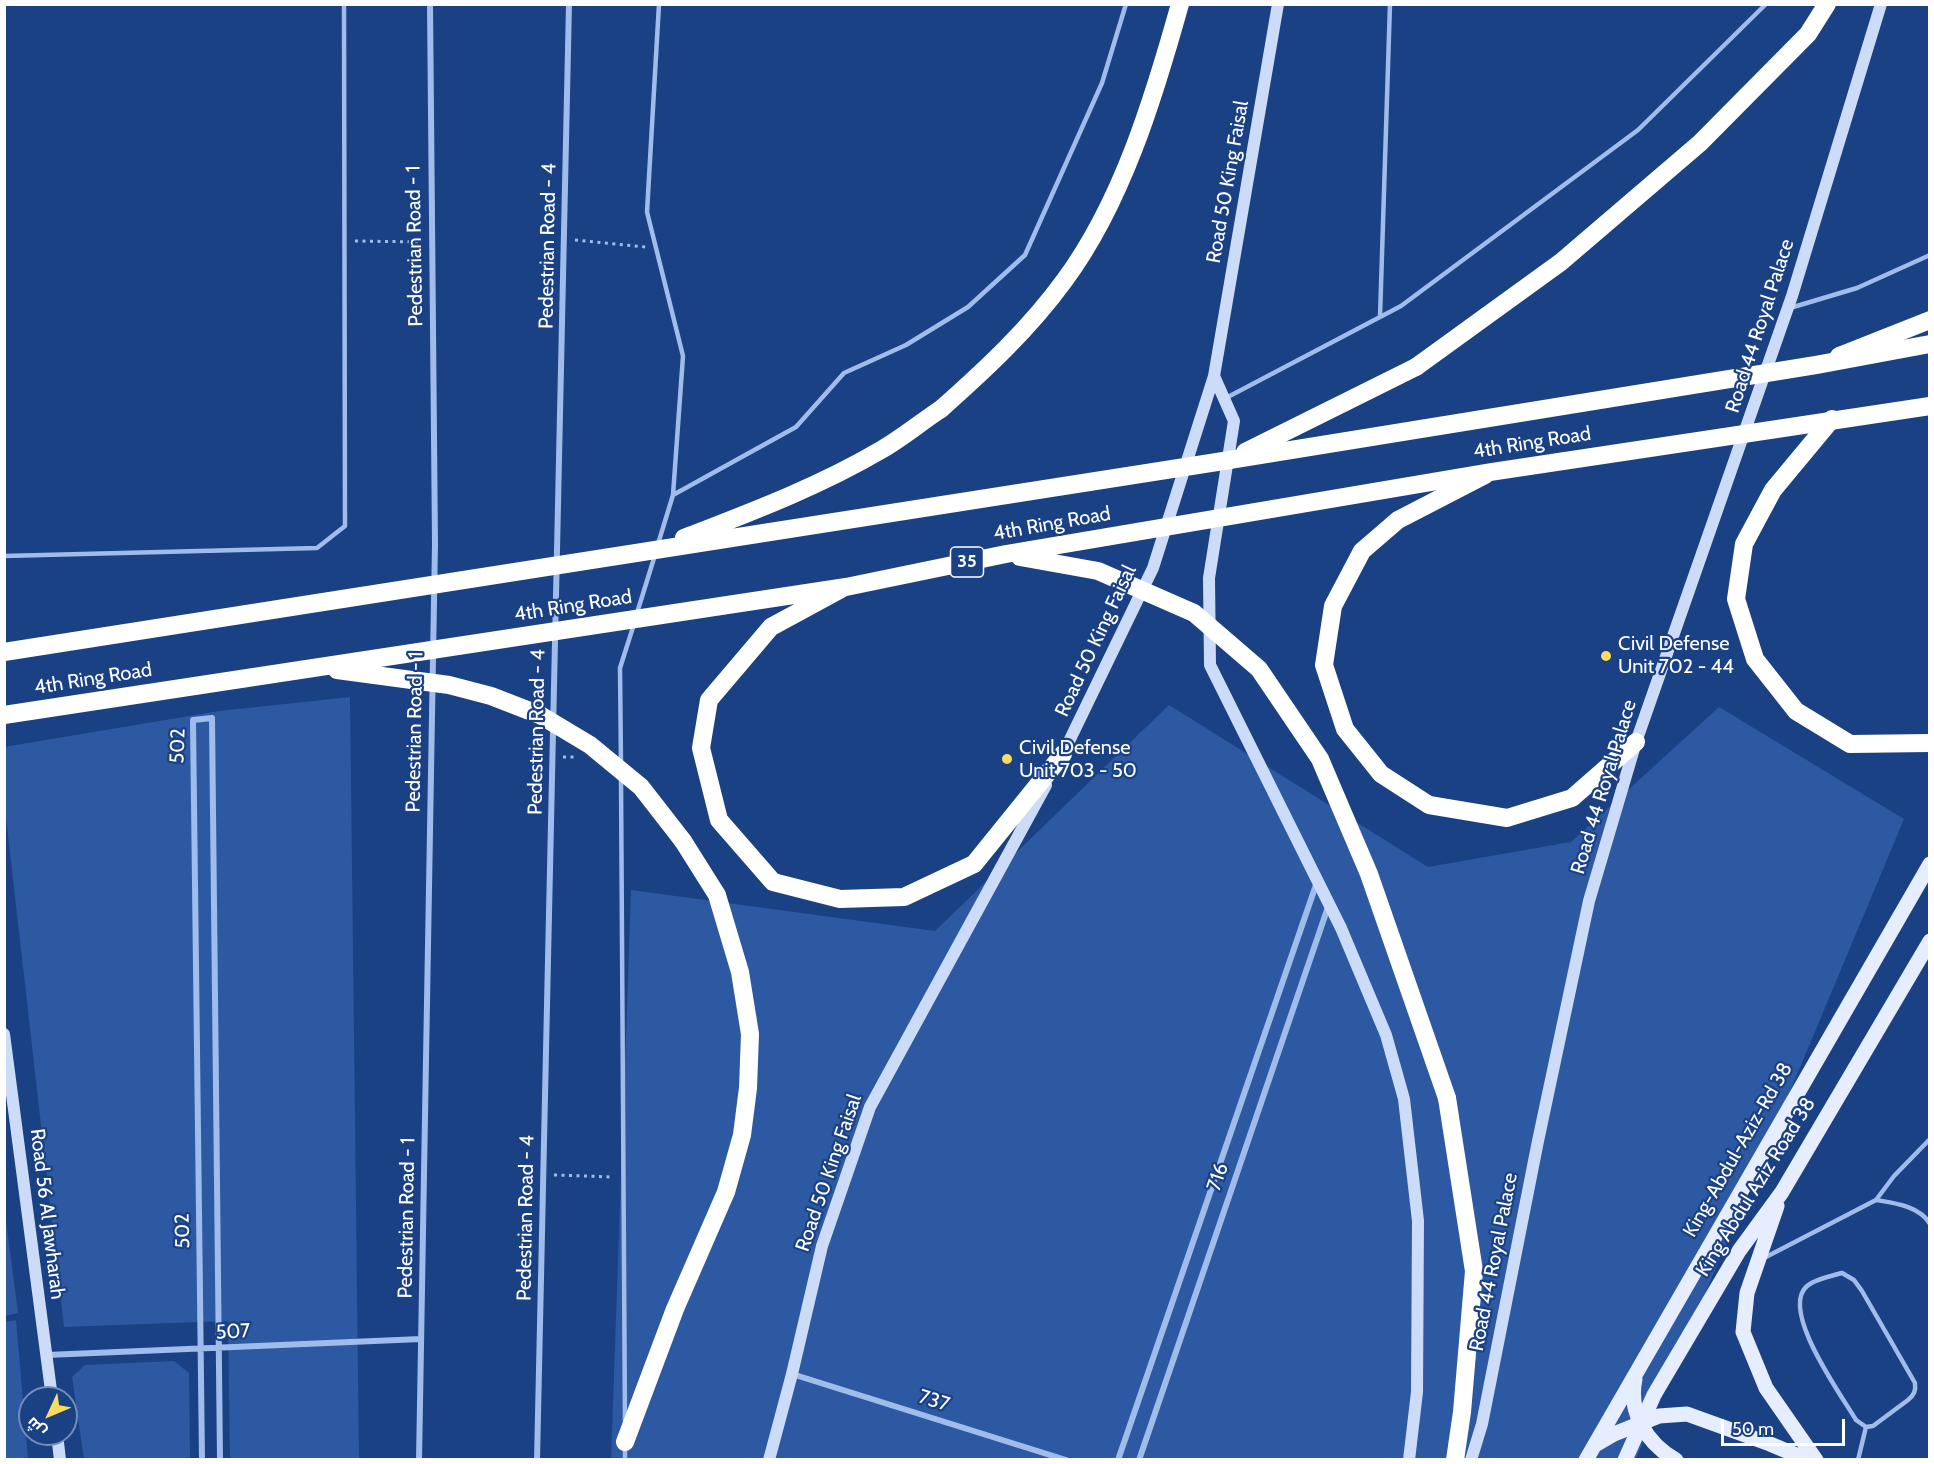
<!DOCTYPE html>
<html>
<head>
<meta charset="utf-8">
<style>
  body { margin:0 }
  #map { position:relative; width:1934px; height:1464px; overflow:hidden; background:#1a4184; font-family:Cabin,Cairo,sans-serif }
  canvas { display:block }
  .frame { position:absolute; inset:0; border:6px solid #fff; pointer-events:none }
  .north { position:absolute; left:18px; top:1386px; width:60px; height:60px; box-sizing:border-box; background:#1a4184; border:2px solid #768db5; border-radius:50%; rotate:226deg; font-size:16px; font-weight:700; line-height:24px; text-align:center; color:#fff }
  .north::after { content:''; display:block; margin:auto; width:21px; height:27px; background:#fddb5c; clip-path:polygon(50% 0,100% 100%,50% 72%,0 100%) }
  .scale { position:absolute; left:1721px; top:1419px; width:124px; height:27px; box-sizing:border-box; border:3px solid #fff; border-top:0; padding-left:8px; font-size:18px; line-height:21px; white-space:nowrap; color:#fff; -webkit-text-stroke:4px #1a4184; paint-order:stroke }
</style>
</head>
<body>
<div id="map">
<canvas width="1934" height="1464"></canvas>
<div class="frame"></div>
<div class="north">ش</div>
<div class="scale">50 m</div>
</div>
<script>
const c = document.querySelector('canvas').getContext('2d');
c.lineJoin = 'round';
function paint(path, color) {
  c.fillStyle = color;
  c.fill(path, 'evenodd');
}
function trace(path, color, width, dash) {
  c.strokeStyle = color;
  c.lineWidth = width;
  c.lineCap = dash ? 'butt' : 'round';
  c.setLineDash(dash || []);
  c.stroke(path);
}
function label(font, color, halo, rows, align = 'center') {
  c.font = font + ' Cabin,sans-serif';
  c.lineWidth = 4.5;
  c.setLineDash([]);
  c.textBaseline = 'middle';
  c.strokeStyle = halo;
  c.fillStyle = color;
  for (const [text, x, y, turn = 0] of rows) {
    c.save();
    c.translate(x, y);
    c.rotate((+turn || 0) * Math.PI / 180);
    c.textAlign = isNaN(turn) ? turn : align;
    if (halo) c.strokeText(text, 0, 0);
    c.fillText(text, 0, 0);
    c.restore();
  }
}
paint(new Path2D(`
  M 350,697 L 359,1459 L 230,1459 L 228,1321 L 64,1327 L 5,809 L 4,747 L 219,711 Z
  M 1169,705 L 1428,867 L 1571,842 L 1719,707 L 1904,819 L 1636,1459 L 611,1460 L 631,890 L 935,931 Z
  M 5,1213 L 18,1313 L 5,1316 L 4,1316 Z
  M 16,1320 L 28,1459 L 5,1458 L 5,1322 Z
  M 174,1361 L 189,1373 L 190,1459 L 84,1459 L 72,1377 L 85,1365 Z`), '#2d59a2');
trace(new Path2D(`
  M 575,240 L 646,247
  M 355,241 L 421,242
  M 563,757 L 578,757
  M 554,1175 L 613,1177`), '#a0bceb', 3, [3, 4.5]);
trace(new Path2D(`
  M 659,4 L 647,212 L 683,356 L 673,495 L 796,427 L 844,373 L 906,345 L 968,307 L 1025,255 L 1102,83 L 1126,4
  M 1790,308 L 1857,288 L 1930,255
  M 1380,317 L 1390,4
  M 1224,399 L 1401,306 L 1638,130 L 1766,4
  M 658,544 L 673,495
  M 4,556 L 317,548 L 345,526 L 344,4
  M 637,613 L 655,555
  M 621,764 L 620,668 L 634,624
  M 621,778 L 625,1424
  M 1876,1200 C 1894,1203 1920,1206 1930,1224
  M 1764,1258 L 1876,1200 L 1894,1176 L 1930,1139
  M 625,1447 L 625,1460
  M 1858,1460 L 1866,1427 L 1856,1420 C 1842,1396 1779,1310 1807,1286 C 1815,1279 1832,1276 1842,1273 L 1854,1280 L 1862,1291 L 1915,1383 C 1916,1391 1914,1395 1908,1400 L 1873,1426 L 1866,1427`), '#a0bceb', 4.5);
trace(new Path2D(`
  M 47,1355 L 421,1339
  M 792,1374 L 1066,1460
  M 202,1460 L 193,720 L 212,718 L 220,1460
  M 419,1460 L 435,544 L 430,4
  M 537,1460 L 569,4
  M 1118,1460 L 1317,882
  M 1139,1460 L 1328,907`), '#a0bceb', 6);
trace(new Path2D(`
  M 1214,376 L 1234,421 L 1209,578 L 1210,665 L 1341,928 L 1386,1035 L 1404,1099 L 1418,1221 L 1417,1392 L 1409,1460
  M 1060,760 L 1153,568 L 1214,376 L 1278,4
  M 4,1034 L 52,1398
  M 57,1434 L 60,1460
  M 769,1460 L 792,1374 L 822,1246 L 870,1107 L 1046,785
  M 1471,1460 L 1482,1424 L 1538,1141 L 1589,901 L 1636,742 L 1792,296 L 1881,4`), '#ccdcf8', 12);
trace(new Path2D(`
  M 1777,1206 L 1747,1293 L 1743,1332 L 1766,1388 L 1816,1460
  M 1635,1379 C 1628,1412 1646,1443 1676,1460
  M 1595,1445 L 1614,1434 L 1659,1416 L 1687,1414 L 1770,1444 L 1808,1460
  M 1586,1460 L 1930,864
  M 1625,1460 L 1654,1395 L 1739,1251 L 1782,1192 L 1930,941`), '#e5edff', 15);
trace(new Path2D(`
  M 1839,356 L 1930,320
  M 1416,367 L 1561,262 L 1700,143 L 1808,34 L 1827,4
  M 941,409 C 986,369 1029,329 1064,281 C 1122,203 1154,97 1180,4
  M 1832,419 L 1773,490 L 1744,544 L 1736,599 L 1755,659 L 1796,711 L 1850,744 L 1930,743
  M 1485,475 L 1398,520 L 1362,551 L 1333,606 L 1324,665 L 1345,729 L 1381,774 L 1429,805 L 1507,818 L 1572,798 L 1636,742
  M 841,589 L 771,627 L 709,700 L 701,748 L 719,820 L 773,882 L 840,899 L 904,897 L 974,864 L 1063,754
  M 1447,1098 L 1474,1271 L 1462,1412 L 1455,1460
  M 625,1442 L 675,1309 L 726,1192 L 742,1135 L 748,1088 L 750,1034 L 740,972 L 717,895 L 683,841`), '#fff', 18);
trace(new Path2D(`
  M 1245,452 L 1416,367
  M 684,538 C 751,512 818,487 881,450 C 902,438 921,422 941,409
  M 1020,557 L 1098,571 L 1194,613 L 1259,669 L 1320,759 L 1369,874 L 1447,1098
  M 4,652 L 1217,462 L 1816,365 L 1930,344
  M 337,670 L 449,685 L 491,696 L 540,715 L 590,745 L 641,787 L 683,841
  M 4,715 L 846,587 L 1006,554 L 1491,472 L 1930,406`), '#fff', 18);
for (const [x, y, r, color] of [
  [1606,656,6,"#fddb5c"],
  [1007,759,6,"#fddb5c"]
]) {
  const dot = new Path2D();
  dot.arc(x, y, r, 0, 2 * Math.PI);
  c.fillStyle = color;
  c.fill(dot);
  trace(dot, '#1a4184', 2);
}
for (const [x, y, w] of [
  [967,562,33]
]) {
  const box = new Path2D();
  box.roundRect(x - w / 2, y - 15, w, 30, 4.5);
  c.fillStyle = '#1a4184';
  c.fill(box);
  trace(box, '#fff', 1.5);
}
label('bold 18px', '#fff', null, [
  ["35",967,562]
]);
label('20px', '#fff', '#1a4184', [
  ["Road 50 King Faisal",1228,182,-80],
  ["Pedestrian Road - 1",415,246,-91],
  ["Pedestrian Road - 4",548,246,-89],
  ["Road 44 Royal Palace",1760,326,-72],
  ["4th Ring Road",1532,443,-9],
  ["4th Ring Road",1052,524,-10],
  ["4th Ring Road",573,606,-9],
  ["Road 50 King Faisal",1096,641,-65],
  ["4th Ring Road",93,679,-9],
  ["Pedestrian Road - 1",415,732,-89],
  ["Pedestrian Road - 4",537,732,-89],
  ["502",178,746,-88],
  ["Road 44 Royal Palace",1604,787,-73],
  ["King-Abdul-Aziz-Rd 38",1738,1150,-60],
  ["Road 50 King Faisal",829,1173,-71],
  ["716",1218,1177,-71],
  ["King Abdul Aziz Road 38",1756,1187,-58],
  ["Road 56 Al Jawharah",47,1214,83],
  ["Pedestrian Road - 1",407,1218,-89],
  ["Pedestrian Road - 4",526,1218,-89],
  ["502",183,1231,-91],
  ["Road 44 Royal Palace",1494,1262,-79],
  ["507",233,1332,-3],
  ["737",934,1401,17]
]);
label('20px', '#fff', '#1a4184', [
  ["Civil Defense",1618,644],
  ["Unit 702 - 44",1618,667],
  ["Civil Defense",1019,748],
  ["Unit 703 - 50",1019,771]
], 'left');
</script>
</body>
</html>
